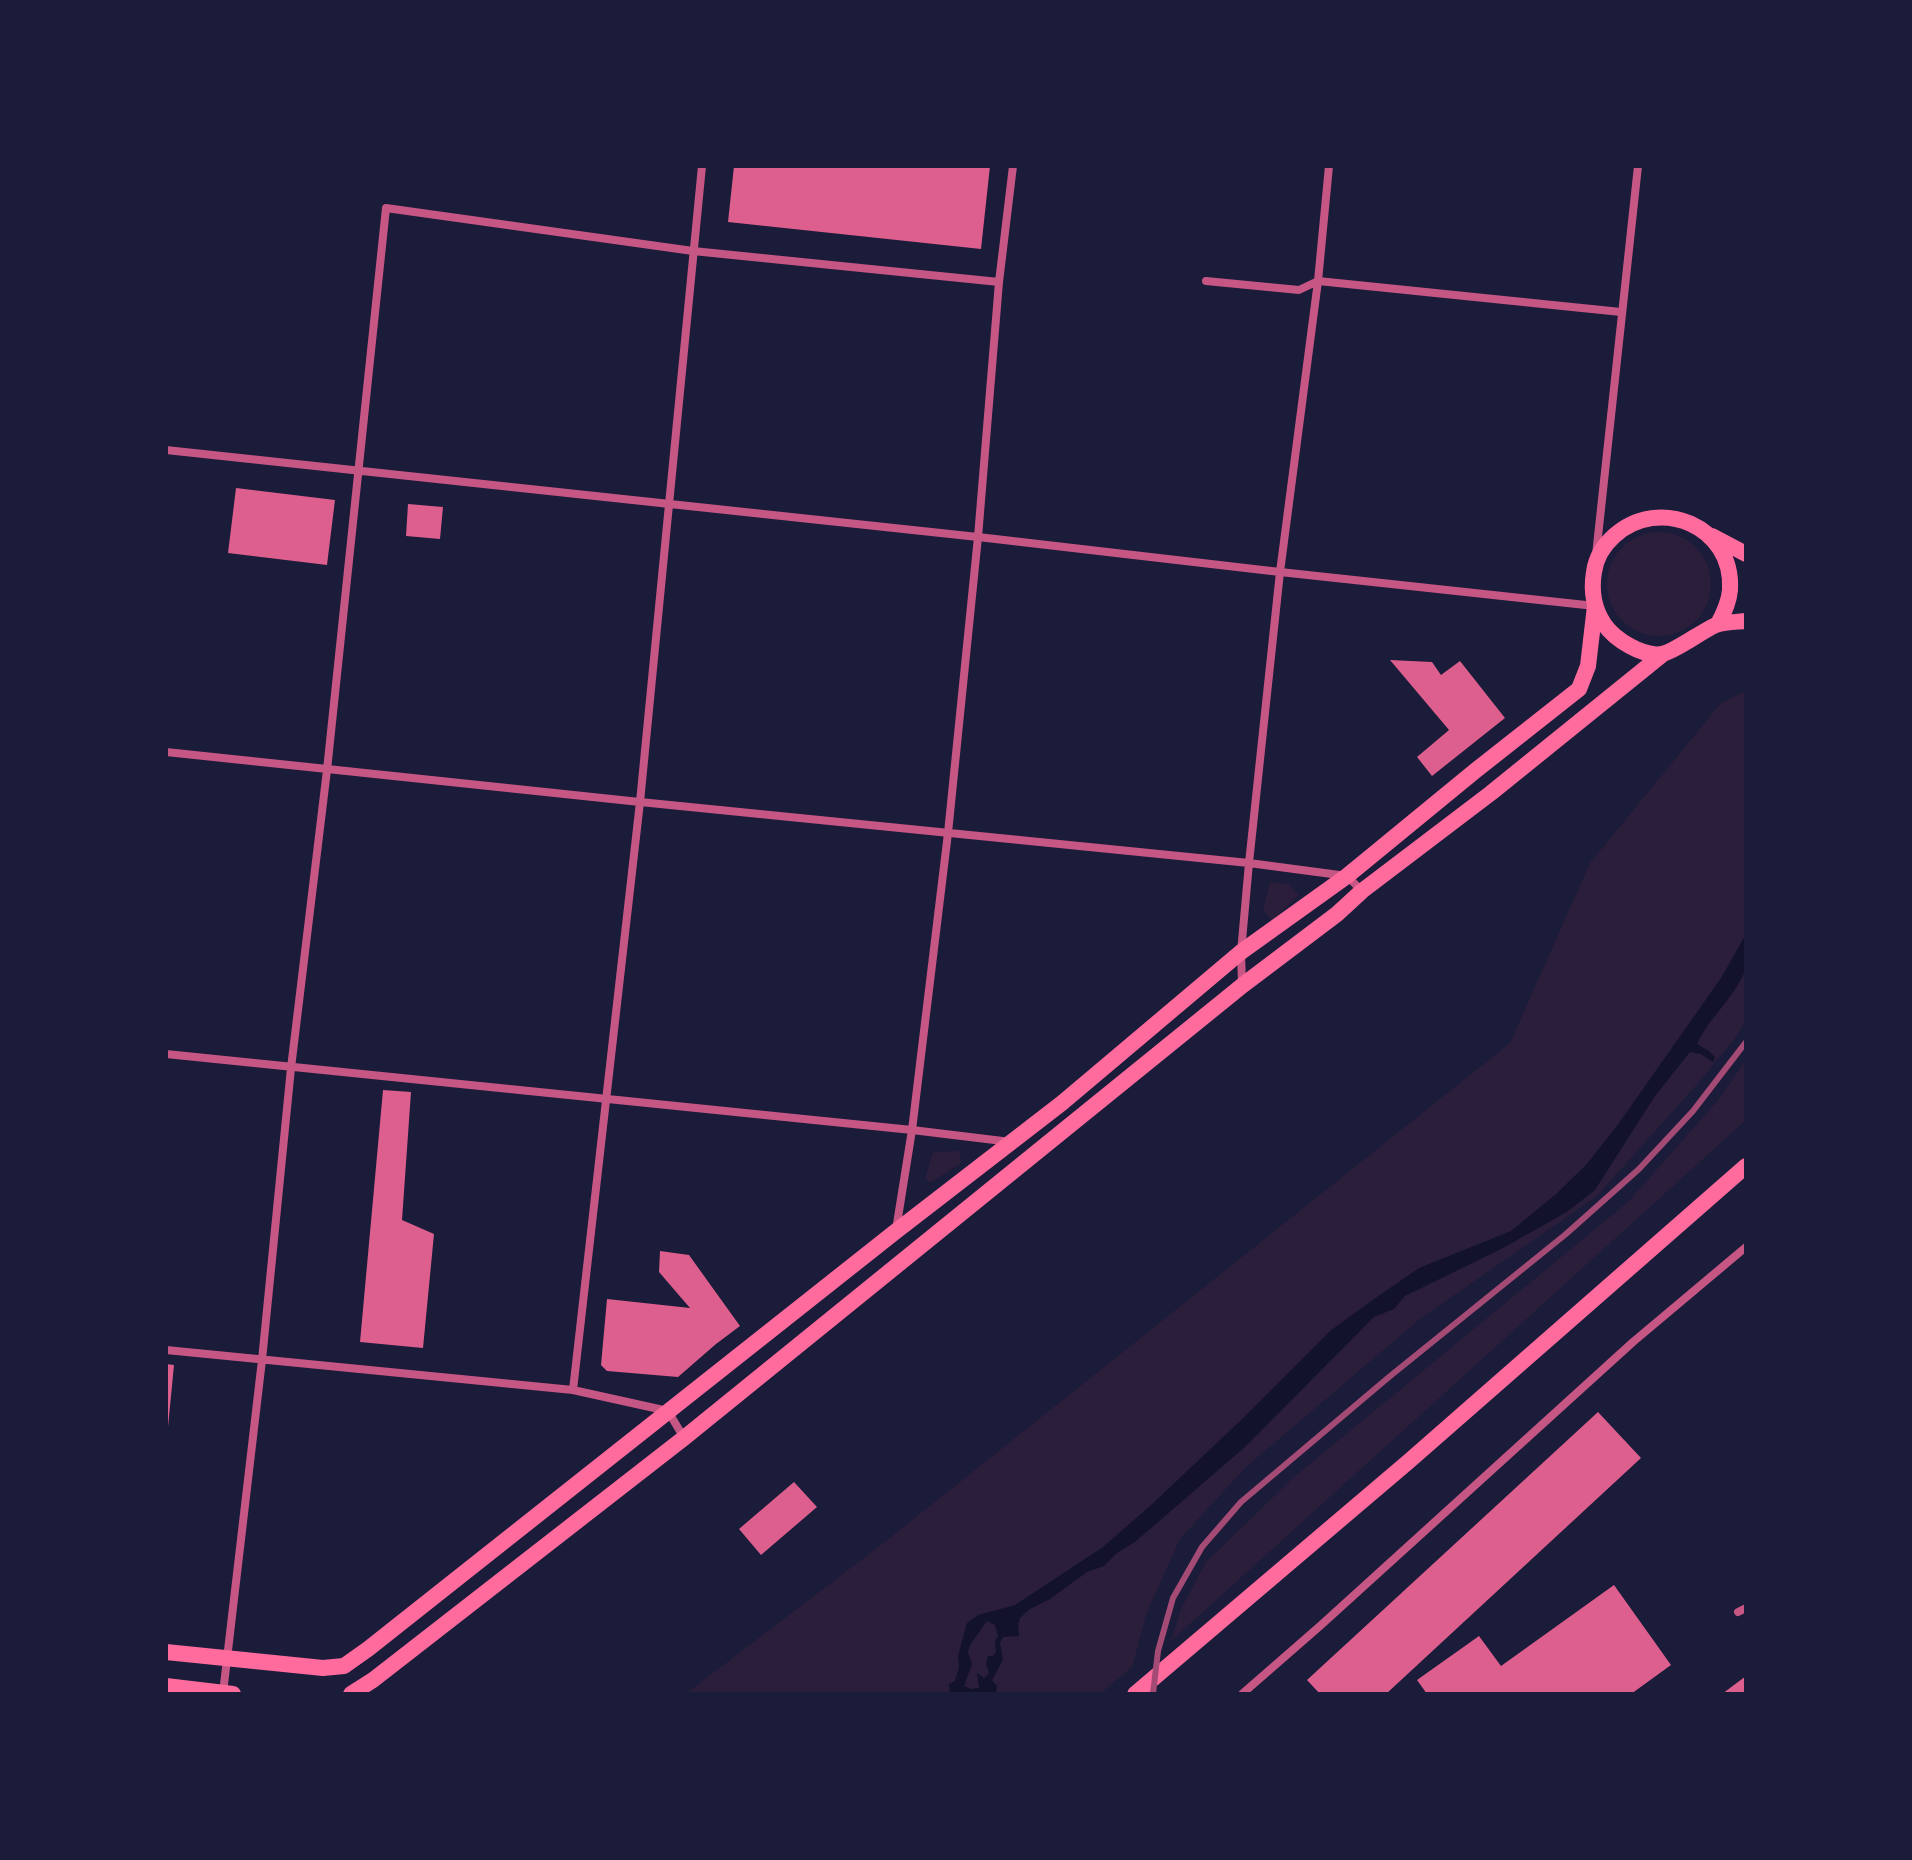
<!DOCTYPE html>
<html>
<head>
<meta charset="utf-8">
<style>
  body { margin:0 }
  #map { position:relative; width:1912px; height:1860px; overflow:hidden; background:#1b1b3a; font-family:Lato,sans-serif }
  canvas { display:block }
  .frame { position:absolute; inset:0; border:168px solid #1b1b3a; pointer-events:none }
</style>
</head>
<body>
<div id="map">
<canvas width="1912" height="1860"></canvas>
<div class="frame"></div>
</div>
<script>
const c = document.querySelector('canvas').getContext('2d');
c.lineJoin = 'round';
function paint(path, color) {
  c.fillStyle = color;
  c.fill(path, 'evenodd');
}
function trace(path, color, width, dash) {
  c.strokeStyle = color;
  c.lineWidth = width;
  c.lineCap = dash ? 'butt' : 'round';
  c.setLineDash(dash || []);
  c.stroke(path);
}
paint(new Path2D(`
  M1607 584a52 52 0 1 1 104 0a52 52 0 1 1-104 0Z
  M 1746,691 L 1746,1021 L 1733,1041 L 1700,1081 L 1597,1196 L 1420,1319 L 1246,1467 L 1180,1539 L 1147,1612 L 1132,1667 L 1100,1694 L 704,1694 L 688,1692 L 886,1541 L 1510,1043 L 1590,863 L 1721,703 Z
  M 1270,882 L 1289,884 L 1299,895 L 1272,921 L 1263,910 Z
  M 1746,1060 L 1746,1120 L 1171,1641 L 1181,1609 L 1206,1562 L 1294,1477 L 1628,1202 L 1719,1099 Z
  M 960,1151 L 961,1163 L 930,1183 L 925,1178 L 933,1152 Z`), '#2a1e3b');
paint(new Path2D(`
  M 1746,934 C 1746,945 1749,963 1744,973 C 1733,999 1709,1018 1697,1044 L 1709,1051 L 1715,1057 L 1713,1062 L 1701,1054 L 1690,1052 L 1655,1096 L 1595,1190 L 1567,1212 L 1501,1249 L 1405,1296 L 1394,1309 L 1374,1317 L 1245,1447 L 1135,1542 L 1117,1553 L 1104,1566 L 1087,1572 L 1050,1599 L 1030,1609 L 1020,1618 L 1018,1624 L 1019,1636 L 1003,1637 L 1000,1643 L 1003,1660 L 992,1680 L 997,1686 L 996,1694 L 950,1694 L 949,1684 L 955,1681 L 959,1667 L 958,1656 L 967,1623 L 978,1615 L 1015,1605 L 1103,1547 L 1150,1506 L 1239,1422 L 1330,1331 L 1374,1299 L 1419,1268 L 1511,1231 L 1556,1194 L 1586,1165 L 1619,1123 L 1721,978 ZM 987,1621 L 995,1625 L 998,1636 L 995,1640 L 996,1652 L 993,1656 L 988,1656 L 986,1664 L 989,1673 L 984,1678 L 977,1673 L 979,1688 L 971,1689 L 964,1686 L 972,1664 L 968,1653 L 970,1645 Z`), '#12122b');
paint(new Path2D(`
  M 734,166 L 990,166 L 981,249 L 728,222 Z
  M 236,488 L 335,500 L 327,565 L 228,553 Z
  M 408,504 L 443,507 L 440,539 L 406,536 Z
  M 1390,660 L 1432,662 L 1441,675 L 1460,661 L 1505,718 L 1432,776 L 1417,757 L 1449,730 Z
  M 383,1090 L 411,1092 L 402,1220 L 434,1234 L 423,1348 L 360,1342 Z
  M 660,1251 L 689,1255 L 740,1326 L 716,1344 L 678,1377 L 607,1371 L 601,1365 L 607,1299 L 690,1308 L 659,1272 Z
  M 166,1364 L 174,1365 L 168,1427 L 166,1427 Z
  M 1598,1412 L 1641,1458 L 1386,1694 L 1320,1694 L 1307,1680 Z
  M 794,1482 L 817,1507 L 761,1555 L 739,1529 Z
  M 1614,1585 L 1671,1665 L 1631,1694 L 1427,1694 L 1417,1680 L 1479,1636 L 1501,1666 Z
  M 1746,1676 L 1746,1694 L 1722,1694 Z`), '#dd5f8e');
trace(new Path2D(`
  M 1206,281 L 1299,290 L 1318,281 L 1621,312
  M 166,450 L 978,537 L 1280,572 L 1595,606
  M 1596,555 L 1638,166
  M 166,752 L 640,802 L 1249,863 L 1347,876 L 1362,891
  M 1242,984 L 1241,952 L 1249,863 L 1280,572 L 1318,281 L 1329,166
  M 166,1054 L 912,1130 L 1011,1142
  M 896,1230 L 912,1130 L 948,833 L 978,537 L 999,282 L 1013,166
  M 166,1350 L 573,1390 L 668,1411 L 684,1438
  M 573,1390 L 640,802 L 702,166
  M 1738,1612 L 1746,1608
  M 223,1693 L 262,1360 L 291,1068 L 327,770 L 386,208 L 693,251 L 999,282
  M 1242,1694 L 1320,1626 L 1633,1342 L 1746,1247`), '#c65784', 8);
trace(new Path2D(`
  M 1712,536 L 1746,554
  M 1718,624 C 1724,613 1729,602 1730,590 C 1734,526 1659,495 1614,536 C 1604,545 1596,558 1594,572 C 1591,590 1594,609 1604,624 C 1615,640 1643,657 1662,654 C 1674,652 1702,631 1716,625 C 1725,622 1736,622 1746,621
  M 166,1652 L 323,1668 L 344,1666 L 368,1649 L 895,1232 L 1062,1103 L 1241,952 L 1347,876 L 1475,771 L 1579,689 L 1588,666 L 1595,606
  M 166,1686 L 233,1694
  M 351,1694 L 373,1680 L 684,1438 L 1243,985 L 1337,914 L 1362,891 L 1491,793 L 1663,654
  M 1135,1694 L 1408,1462 L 1746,1166`), '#ff6b9d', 16);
trace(new Path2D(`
  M 1153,1694 L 1158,1651 L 1173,1598 L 1202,1547 L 1241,1502 L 1389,1377 L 1566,1234 L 1639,1169 L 1693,1111 L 1746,1042`), '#a44b75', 6);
</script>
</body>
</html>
